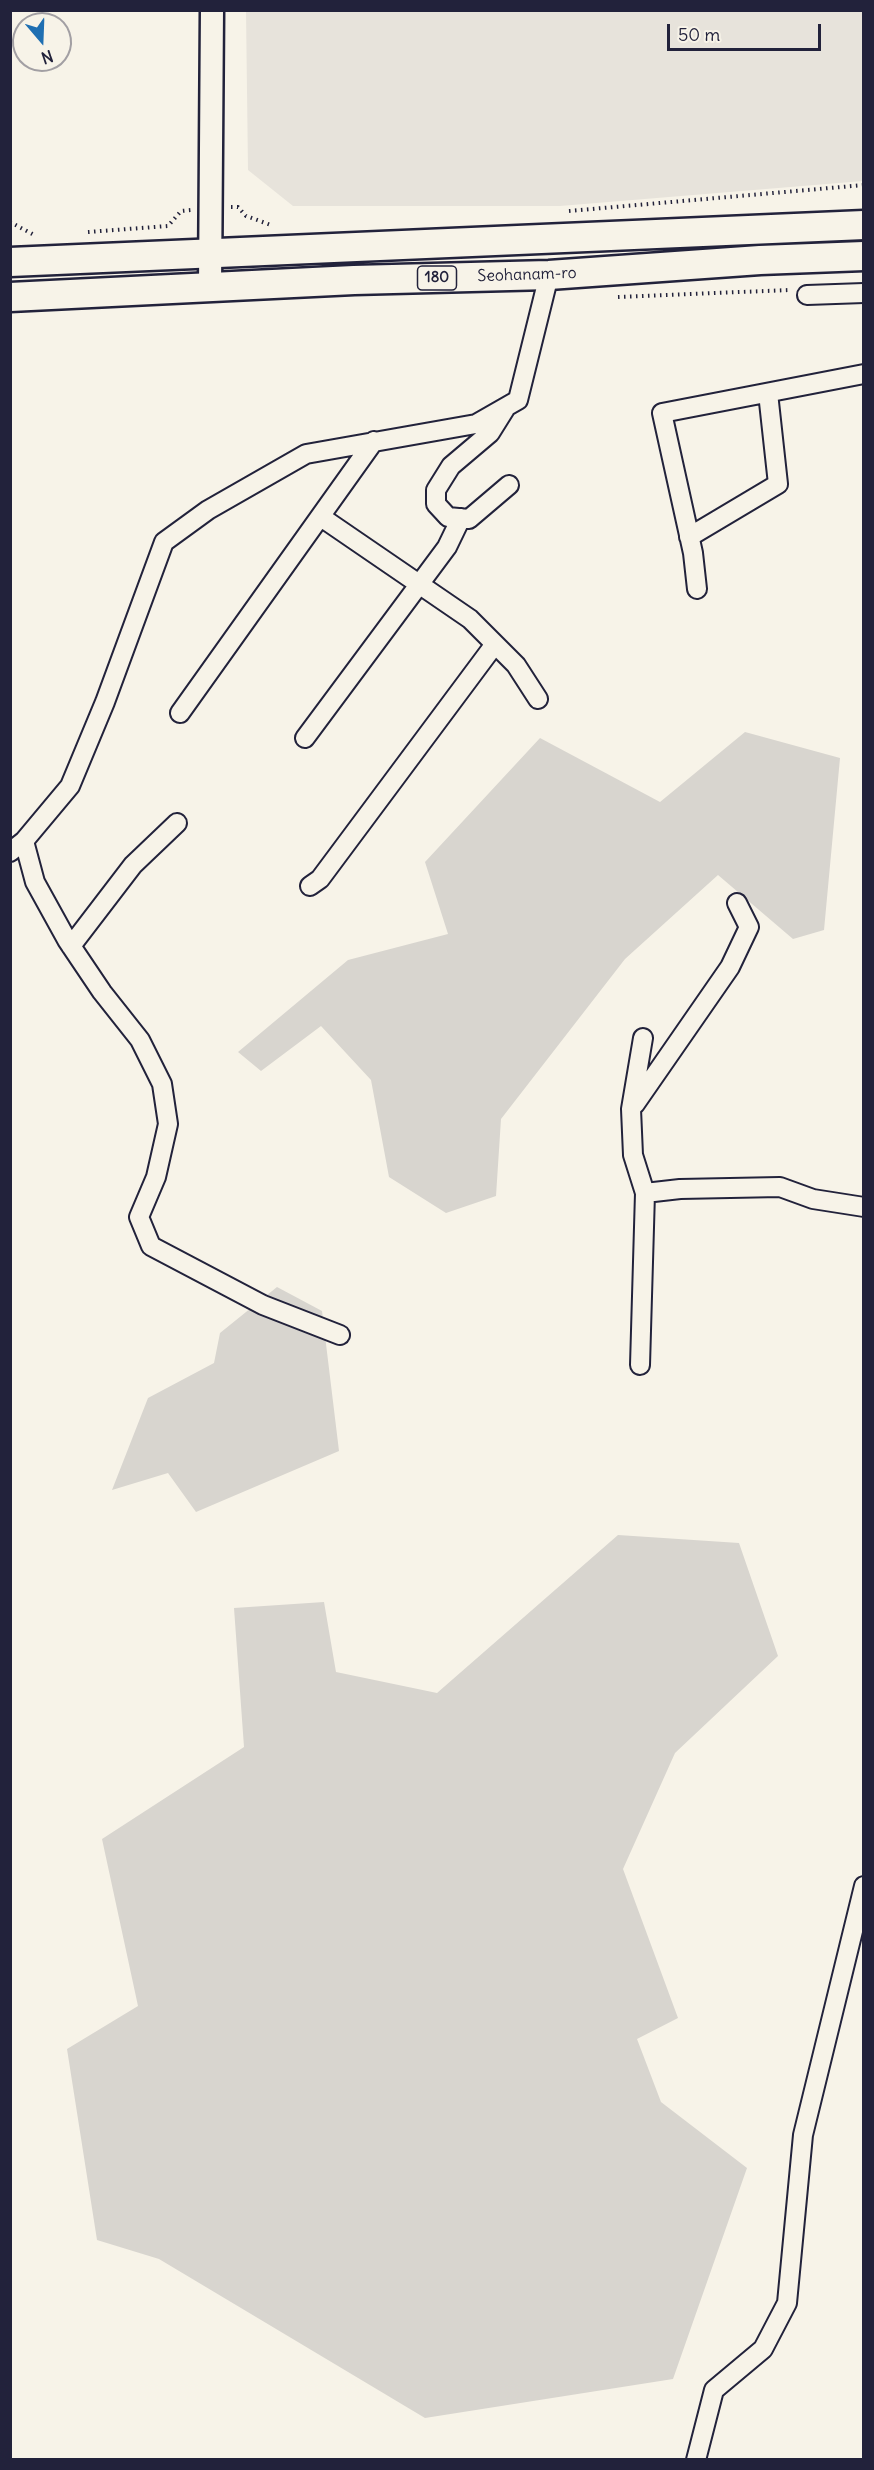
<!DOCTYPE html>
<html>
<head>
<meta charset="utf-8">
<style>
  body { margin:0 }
  #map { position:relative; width:874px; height:2470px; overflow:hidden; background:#f7f3e8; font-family:Delius,sans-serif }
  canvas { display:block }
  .frame { position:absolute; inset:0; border:12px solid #22223b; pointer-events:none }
  .north { position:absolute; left:12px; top:12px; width:60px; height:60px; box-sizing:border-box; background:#f7f3e8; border:2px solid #a29fa3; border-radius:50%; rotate:161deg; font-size:16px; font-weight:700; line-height:24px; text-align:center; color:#22223b }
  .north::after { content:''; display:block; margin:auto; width:21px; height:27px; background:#1f6fb2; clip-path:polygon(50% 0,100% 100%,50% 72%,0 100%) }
  .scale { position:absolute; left:667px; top:24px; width:154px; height:27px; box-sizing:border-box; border:3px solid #22223b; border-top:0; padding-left:8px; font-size:18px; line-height:21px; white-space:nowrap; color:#22223b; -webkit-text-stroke:4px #f7f3e8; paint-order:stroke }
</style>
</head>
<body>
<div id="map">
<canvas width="874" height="2470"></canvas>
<div class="frame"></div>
<div class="north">N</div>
<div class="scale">50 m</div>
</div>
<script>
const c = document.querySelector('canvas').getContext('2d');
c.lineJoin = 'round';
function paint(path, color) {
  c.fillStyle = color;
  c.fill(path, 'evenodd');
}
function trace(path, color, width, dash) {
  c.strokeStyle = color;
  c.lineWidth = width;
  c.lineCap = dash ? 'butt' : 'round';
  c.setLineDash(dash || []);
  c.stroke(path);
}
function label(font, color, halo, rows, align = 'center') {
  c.font = font + ' Delius,sans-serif';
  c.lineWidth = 4.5;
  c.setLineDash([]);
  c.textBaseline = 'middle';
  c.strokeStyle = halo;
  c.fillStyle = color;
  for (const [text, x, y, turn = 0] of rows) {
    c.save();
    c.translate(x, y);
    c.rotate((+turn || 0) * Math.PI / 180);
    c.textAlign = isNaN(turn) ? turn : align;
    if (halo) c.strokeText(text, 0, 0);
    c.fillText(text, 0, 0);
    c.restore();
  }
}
paint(new Path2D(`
  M 246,11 L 863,11 L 863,181 L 560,206 L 293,206 L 248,170 Z`), '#e7e3db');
paint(new Path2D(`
  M 745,732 L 840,758 L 824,930 L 793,939 L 718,875 L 625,959 L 501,1119 L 496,1196 L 446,1213 L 389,1177 L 371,1080 L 321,1026 L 261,1071 L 238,1052 L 348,960 L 448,934 L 425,862 L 540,738 L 660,802 Z
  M 277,1287 L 322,1311 L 339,1451 L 196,1512 L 168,1473 L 112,1490 L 148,1398 L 214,1363 L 220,1333 Z
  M 618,1535 L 739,1543 L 778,1656 L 675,1753 L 623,1869 L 678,2018 L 637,2039 L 661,2102 L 747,2168 L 673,2379 L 425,2418 L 159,2259 L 97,2240 L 67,2049 L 138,2006 L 102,1839 L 244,1747 L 234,1608 L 324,1602 L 336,1672 L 437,1693 Z`), '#d8d5cf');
const minor = new Path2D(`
  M 807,295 L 864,293
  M 505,409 L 490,433 L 451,466 L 436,490 L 436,504 L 448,517 L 469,519 L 509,485
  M 321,517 L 470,619 L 516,665 L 538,699
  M 689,537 L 778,484 L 768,393
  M 697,589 L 693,553 L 662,413 L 864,374
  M 180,713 L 374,441
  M 305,738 L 447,547 L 461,518
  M 24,841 L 35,882 L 67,940 L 102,992 L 140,1040 L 162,1084 L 168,1124 L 156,1177 L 139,1217 L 151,1246 L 263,1305 L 340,1335
  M 10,852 L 24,841 L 70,786 L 105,702 L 164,542 L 208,510 L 306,454 L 476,424 L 518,400 L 549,275
  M 310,886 L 320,879 L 495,644
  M 71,946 L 133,865 L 177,823
  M 635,1104 L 730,967 L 749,927 L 737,903
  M 645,1193 L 680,1189 L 780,1187 L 813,1199 L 864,1207
  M 640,1365 L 645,1193 L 633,1155 L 631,1109 L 643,1038
  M 696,2460 L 714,2390 L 763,2349 L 787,2303 L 803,2135 L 864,1886`);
const tertiary = new Path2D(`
  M 210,286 L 212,10`);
const primary = new Path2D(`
  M 10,262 L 864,225
  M 10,297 L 354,280 L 549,275 L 760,260 L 864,256`);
trace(minor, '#22223b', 22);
trace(tertiary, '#22223b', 27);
trace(primary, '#22223b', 33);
trace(new Path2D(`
  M 231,207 L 238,207 L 246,216 L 271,225
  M 569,211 L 864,185
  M 10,222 L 36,236
  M 88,232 L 168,226 L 181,211 L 191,210
  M 618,297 L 790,290`), '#22223b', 4, [1.5, 4.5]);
trace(minor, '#f7f3e8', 18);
trace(tertiary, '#f7f3e8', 22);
trace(primary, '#f7f3e8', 28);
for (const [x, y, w] of [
  [437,278,39]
]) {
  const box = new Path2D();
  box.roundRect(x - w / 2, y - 12, w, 24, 4.5);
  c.fillStyle = '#f7f3e8';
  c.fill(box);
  trace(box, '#22223b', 1.5);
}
label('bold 15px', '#22223b', null, [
  ["180",437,278]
]);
label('16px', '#22223b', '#f7f3e8', [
  ["Seohanam-ro",527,275,-2]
]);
</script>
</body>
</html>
